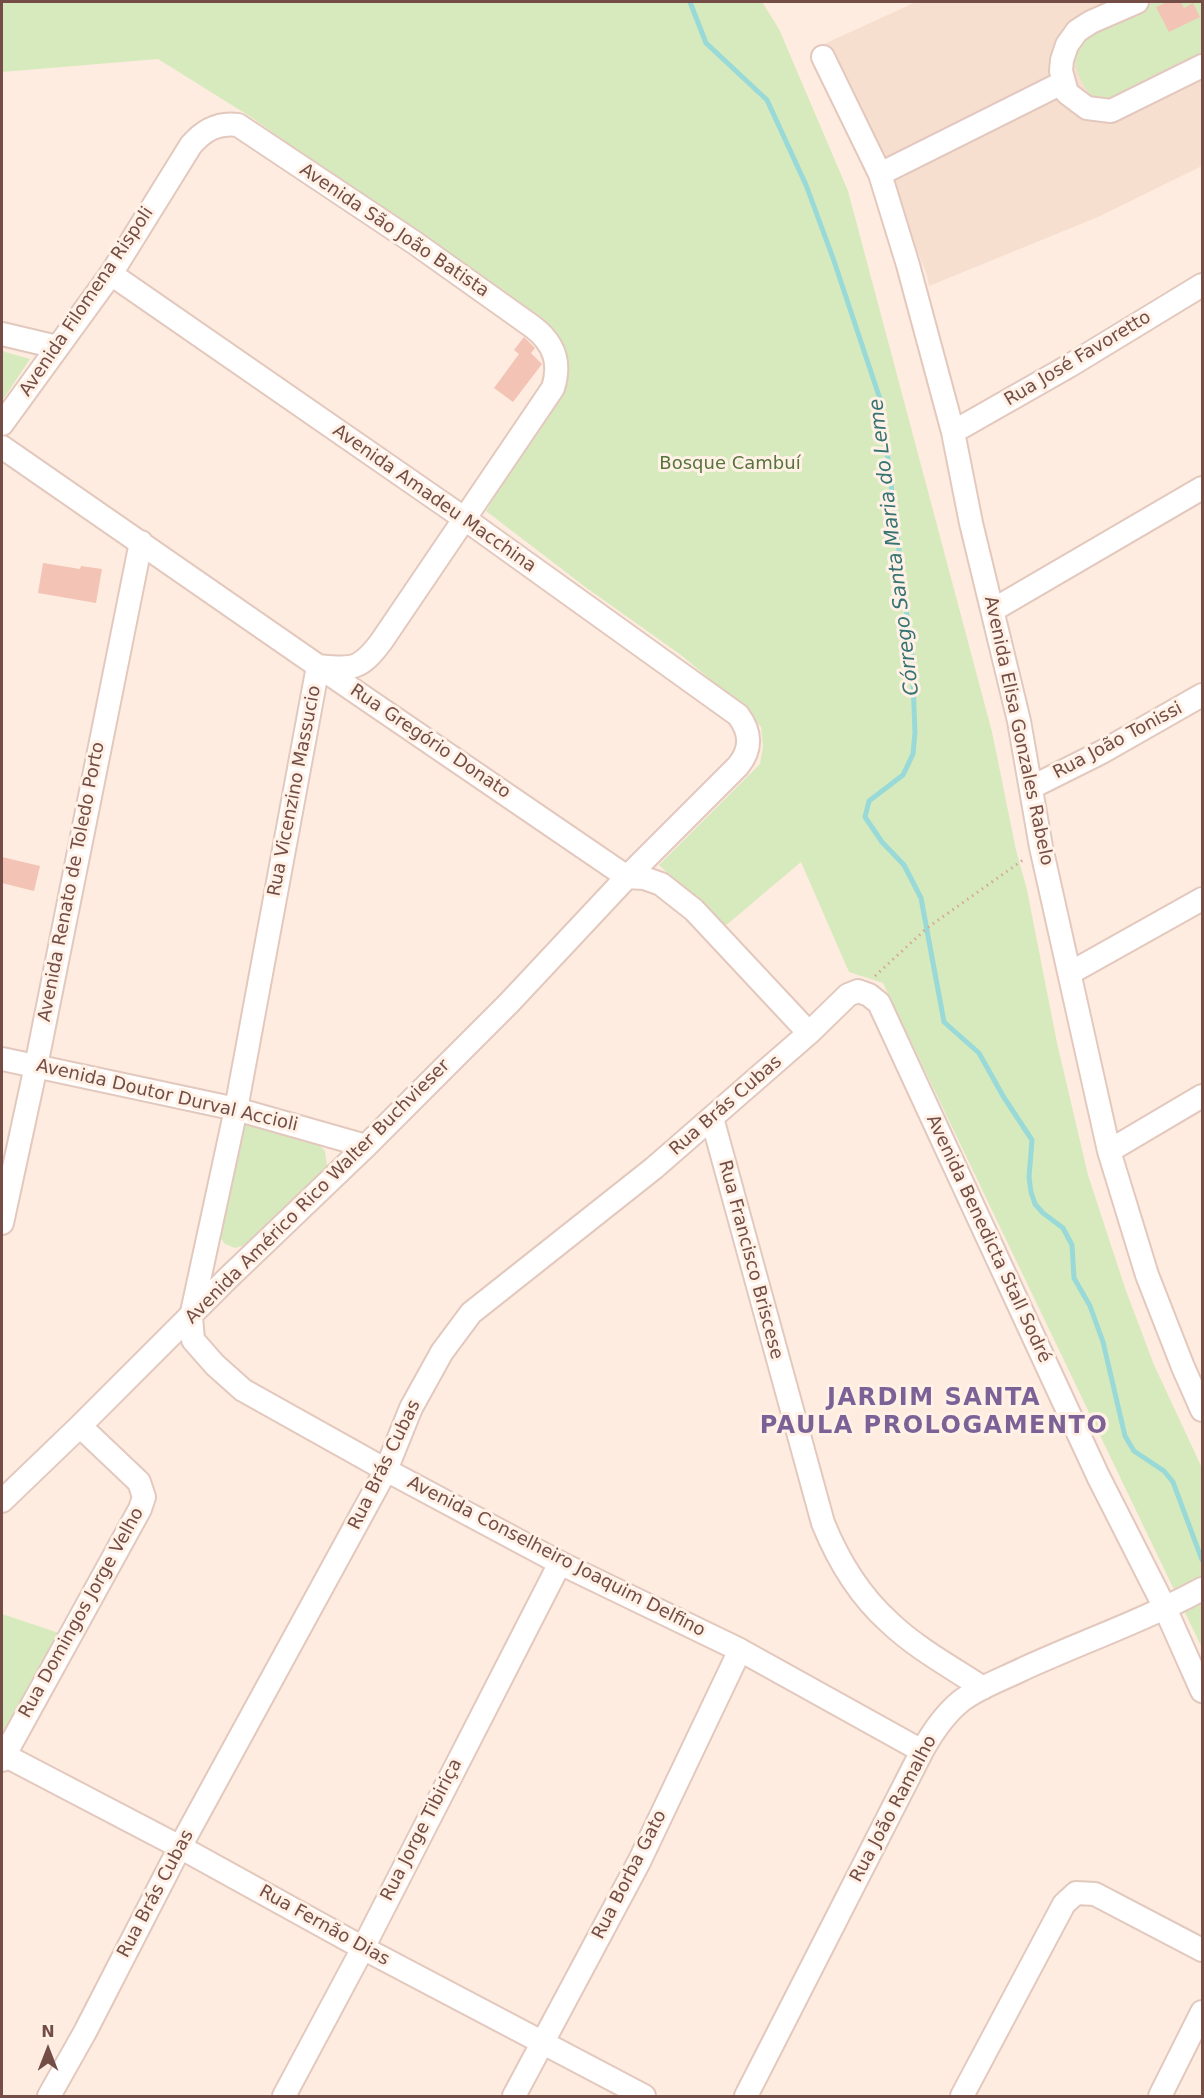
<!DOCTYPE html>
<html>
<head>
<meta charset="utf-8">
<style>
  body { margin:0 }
  #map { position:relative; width:1204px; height:2098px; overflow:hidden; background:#fdecdf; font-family:"DejaVu Sans",sans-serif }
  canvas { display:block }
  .frame { position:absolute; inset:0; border:3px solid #744e46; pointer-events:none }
  .north { position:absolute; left:18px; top:2020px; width:60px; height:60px; -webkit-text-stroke:4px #fff1e6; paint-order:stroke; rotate:0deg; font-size:16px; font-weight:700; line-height:24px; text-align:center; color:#744e46 }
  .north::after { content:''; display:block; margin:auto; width:21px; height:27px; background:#744e46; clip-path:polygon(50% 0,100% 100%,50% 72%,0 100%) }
</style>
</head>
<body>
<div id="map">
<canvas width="1204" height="2098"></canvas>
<div class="frame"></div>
<div class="north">N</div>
</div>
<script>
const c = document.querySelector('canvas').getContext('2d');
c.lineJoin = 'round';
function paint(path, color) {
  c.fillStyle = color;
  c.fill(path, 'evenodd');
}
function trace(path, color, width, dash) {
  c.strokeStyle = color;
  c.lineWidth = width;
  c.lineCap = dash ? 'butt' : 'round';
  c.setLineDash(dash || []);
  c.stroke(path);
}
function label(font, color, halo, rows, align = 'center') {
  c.font = font + ' "DejaVu Sans",sans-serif';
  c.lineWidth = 6;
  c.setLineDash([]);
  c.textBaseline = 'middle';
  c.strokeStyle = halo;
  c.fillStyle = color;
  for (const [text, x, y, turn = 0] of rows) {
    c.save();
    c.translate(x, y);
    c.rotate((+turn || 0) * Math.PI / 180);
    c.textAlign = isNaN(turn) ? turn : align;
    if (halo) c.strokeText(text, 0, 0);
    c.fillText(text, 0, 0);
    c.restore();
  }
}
paint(new Path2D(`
  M 916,2 L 1202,2 L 1202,166 L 1098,217 L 929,286 L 927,275 L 902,213 L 836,62 L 824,44 Z`), '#f7dfd0');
paint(new Path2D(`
  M 2,2 L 762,2 L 779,29 L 848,191 L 992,732 L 1016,850 L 1027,890 L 1057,1043 L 1088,1175 L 1125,1288 L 1154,1365 L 1202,1468 L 1202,1648 L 883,983 L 849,972 L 801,862 L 724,927 L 659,865 L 760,764 L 763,746 L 761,727 L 748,711 L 681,655 L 588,589 L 486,511 L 566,381 C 569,359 566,348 555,330 L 418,238 L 251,117 L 158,59 L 2,72 Z
  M 1155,2 L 1202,2 L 1202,55 L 1111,102 C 1094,100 1087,93 1080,78 C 1059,31 1123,16 1155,2 Z
  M 2,351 L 30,359 L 2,401 Z
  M 247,1119 L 315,1141 L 325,1151 L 327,1166 L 246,1245 L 235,1248 L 225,1244 L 218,1235 L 232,1129 Z
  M 2,1614 L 65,1635 L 2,1746 Z`), '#d7eabd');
trace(new Path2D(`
  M 690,2 L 706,43 L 767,100 L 806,185 L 833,258 L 881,402 L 912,657 L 915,733 L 913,754 L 903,775 L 869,801 L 865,817 L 882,842 L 904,865 L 921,898 L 944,1022 L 979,1053 L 1003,1096 L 1032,1140 L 1029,1177 L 1031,1192 L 1035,1204 L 1043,1213 L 1063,1228 L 1072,1245 L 1074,1278 L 1090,1306 L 1103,1342 L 1125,1436 L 1134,1451 L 1164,1471 L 1173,1482 L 1202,1560`), '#99d9d7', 5);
paint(new Path2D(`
  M 1167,2 L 1181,2 L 1184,8 L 1193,3 L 1200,17 L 1169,32 L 1156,7 Z
  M 524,337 L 535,348 L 531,353 L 542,364 L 513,402 L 494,388 L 519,354 L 514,350 Z
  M 43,563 L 80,569 L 81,566 L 102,569 L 96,603 L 38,593 Z
  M 2,857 L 40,866 L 34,891 L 2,883 Z`), '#f3c3b6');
const minor = new Path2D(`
  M 1137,2 L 1091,22 L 1077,31 L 1067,45 L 1062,60 L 1061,71 L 1067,93 L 1087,108 L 1111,111 L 1202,66
  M 823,57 L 880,174 L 908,265 L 953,432 L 971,523 L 1019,721 L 1041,847 L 1109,1151 L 1147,1275 L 1183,1367 L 1202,1410
  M 880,174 L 1064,82
  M 2,334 L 57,347
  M 2,424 L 111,274 L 191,145 C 204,130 218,122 238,125 L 415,243 L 533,327 C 554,343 561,363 553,388 L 381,642 C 359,671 352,669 318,666 L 236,1109 L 191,1317 L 193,1340 L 215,1365 L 243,1390 L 386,1470 L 560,1563 L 740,1650 L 922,1751
  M 953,432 L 1069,366 L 1202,285
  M 2,447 L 318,666 L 627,877 L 644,878 L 661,884 L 694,910 L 809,1033
  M 993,610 L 1202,488
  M 1032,787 L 1102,752 L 1202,695
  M 1070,973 L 1202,899
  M 2,1059 L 236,1109 L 366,1146
  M 712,1118 L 823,1523 C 838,1560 859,1595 889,1622 C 916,1648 951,1667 983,1688
  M 1109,1151 L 1202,1096
  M 2,1223 L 36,1066 L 141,542
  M 2,1501 L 80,1426 L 227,1279 L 366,1146 L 509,1003 L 627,877 L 738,766 C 752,749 751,732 738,715 L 465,519 L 111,274
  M 4,1755 L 180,1847 L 363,1948 L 644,2096
  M 2,1760 L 140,1509 L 144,1497 L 139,1482 L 80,1426
  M 49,2096 L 85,2032 L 180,1847 L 386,1470 L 411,1408 L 442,1352 L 471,1313 L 654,1168 L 809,1033 L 848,995 L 858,991 L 869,995 L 879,1003 L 1098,1476 L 1165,1608 L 1202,1691
  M 284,2096 L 363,1948 L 560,1563
  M 514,2096 L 639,1862 L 740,1650
  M 746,2096 L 922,1751 C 932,1733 945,1714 961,1701 C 979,1687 1003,1679 1023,1669 C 1082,1642 1145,1620 1202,1589
  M 962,2096 L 1064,1904 L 1076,1893 L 1095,1894 L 1202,1950
  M 1160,2096 L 1202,2012`);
trace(minor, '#e3c8be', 26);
trace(new Path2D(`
  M 875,976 L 927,928 L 1023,860`), '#d7a799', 3, [1.5, 4.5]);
trace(minor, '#fff', 22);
label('18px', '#744e46', '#fff1e6', [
  ["Avenida São João Batista",394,231,34],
  ["Avenida Filomena Rispoli",87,302,-56],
  ["Rua José Favoretto",1078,359,-31],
  ["Avenida Amadeu Macchina",434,499,35],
  ["Avenida Elisa Gonzales Rabelo",1018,731,78],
  ["Rua João Tonissi",1118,741,-28],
  ["Rua Gregório Donato",430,742,34],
  ["Rua Vicenzino Massucio",295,791,-79],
  ["Avenida Renato de Toledo Porto",72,882,-79],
  ["Avenida Doutor Durval Accioli",167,1096,13],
  ["Rua Brás Cubas",726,1106,-41],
  ["Avenida Américo Rico Walter Buchvieser",318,1192,-45],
  ["Avenida Benedicta Stall Sodré",988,1239,65],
  ["Rua Francisco Briscese",750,1260,75],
  ["Rua Brás Cubas",385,1465,-64],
  ["Avenida Conselheiro Joaquim Delfino",556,1557,27],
  ["Rua Domingos Jorge Velho",82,1613,-61],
  ["Rua João Ramalho",894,1809,-62],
  ["Rua Jorge Tibiriça",422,1830,-63],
  ["Rua Borba Gato",630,1875,-63],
  ["Rua Brás Cubas",156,1894,-62],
  ["Rua Fernão Dias",324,1926,29]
]);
label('18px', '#56743c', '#fff1e6', [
  ["Bosque Cambuí",730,464]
]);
label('italic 20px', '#377373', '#fff1e6', [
  ["Córrego Santa Maria do Leme",895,547,-97]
]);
c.letterSpacing = '1.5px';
label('bold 24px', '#7c6197', '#fff1e6', [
  ["JARDIM SANTA",934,1399],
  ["PAULA PROLOGAMENTO",934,1427]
]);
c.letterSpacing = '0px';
</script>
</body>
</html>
